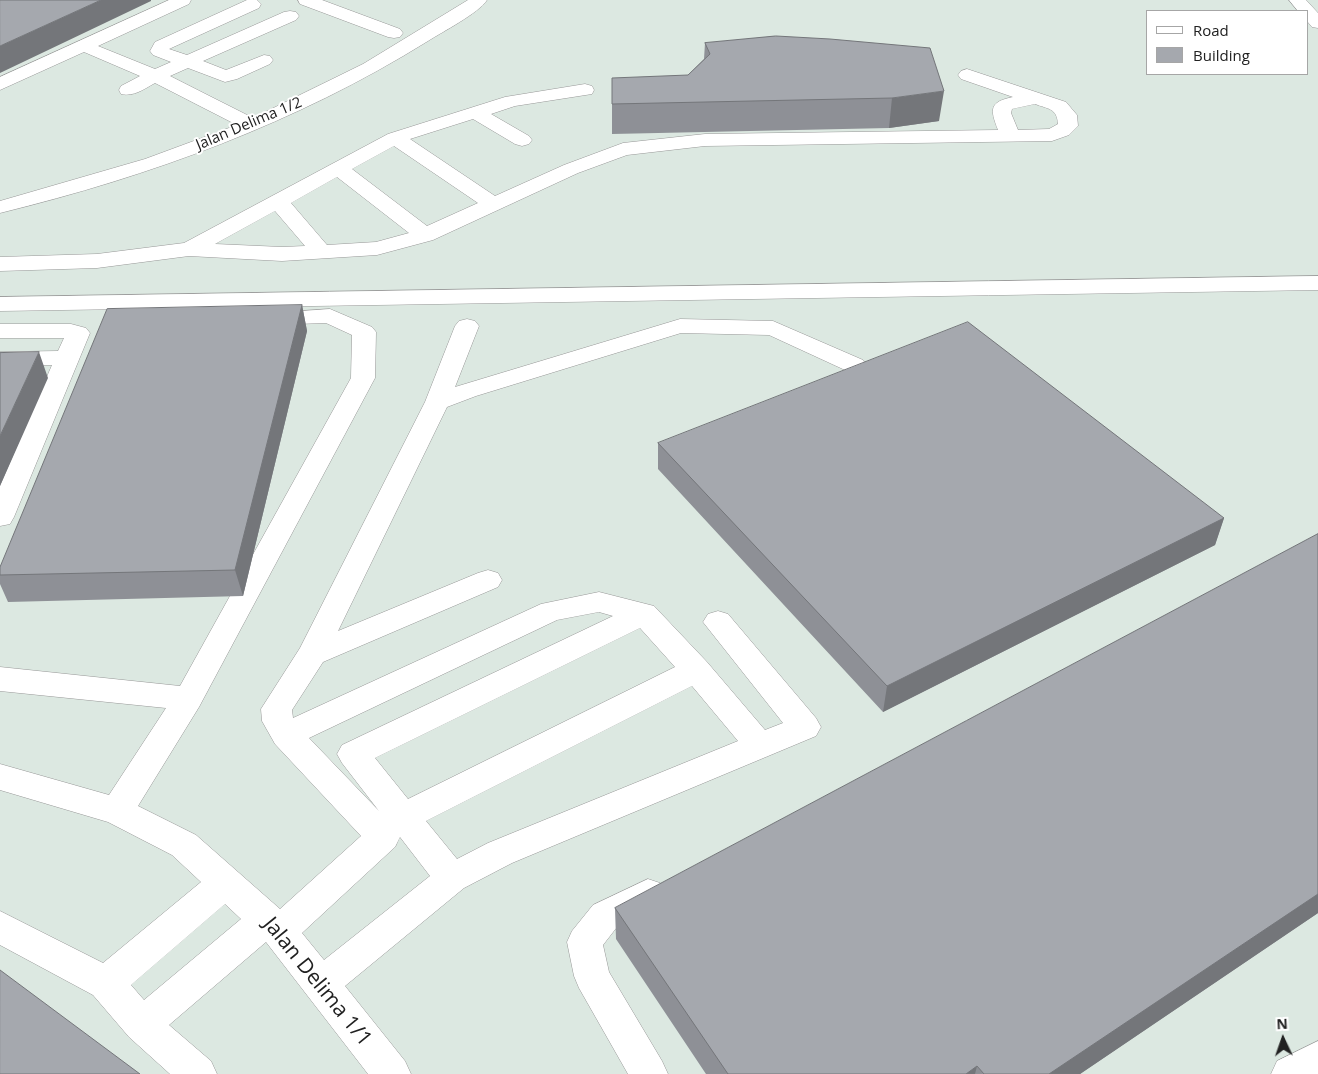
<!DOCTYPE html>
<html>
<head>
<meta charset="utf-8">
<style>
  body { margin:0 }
  #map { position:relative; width:1318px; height:1074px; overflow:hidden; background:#e9eaf0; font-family:"Open Sans",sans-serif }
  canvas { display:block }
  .legend { position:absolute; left:1146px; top:10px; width:162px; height:65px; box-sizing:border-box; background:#fff; border:1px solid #a6a6a6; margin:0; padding:6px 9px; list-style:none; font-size:15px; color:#212121 }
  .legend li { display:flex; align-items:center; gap:10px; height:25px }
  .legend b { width:25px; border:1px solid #a6a6a6 }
  .north { position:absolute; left:1258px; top:1014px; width:50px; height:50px; -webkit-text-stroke:4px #fff; paint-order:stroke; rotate:357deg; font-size:14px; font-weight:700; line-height:20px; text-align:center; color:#212121 }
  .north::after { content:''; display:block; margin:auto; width:18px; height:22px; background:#212121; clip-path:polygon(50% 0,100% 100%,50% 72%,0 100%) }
</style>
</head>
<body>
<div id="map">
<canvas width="1318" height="1074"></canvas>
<ul class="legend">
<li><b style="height:6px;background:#fff"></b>Road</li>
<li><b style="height:14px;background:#a5a8ae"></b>Building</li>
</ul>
<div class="north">N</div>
</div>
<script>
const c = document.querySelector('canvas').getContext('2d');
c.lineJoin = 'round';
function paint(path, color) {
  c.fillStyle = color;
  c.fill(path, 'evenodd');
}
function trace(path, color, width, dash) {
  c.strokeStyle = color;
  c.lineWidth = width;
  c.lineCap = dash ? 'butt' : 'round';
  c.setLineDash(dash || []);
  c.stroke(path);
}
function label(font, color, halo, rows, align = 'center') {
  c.font = font + ' "Open Sans",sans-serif';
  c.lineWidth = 4;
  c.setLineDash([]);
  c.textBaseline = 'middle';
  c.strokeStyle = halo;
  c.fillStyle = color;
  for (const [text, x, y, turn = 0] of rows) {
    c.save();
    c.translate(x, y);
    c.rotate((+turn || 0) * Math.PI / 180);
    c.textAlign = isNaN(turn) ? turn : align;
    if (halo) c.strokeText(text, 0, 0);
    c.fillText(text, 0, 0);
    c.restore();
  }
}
paint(new Path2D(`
  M 0,0 L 1318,0 L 1318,1074 L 0,1074 ZM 1147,11 L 1307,11 L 1307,74 L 1147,74 Z`), '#dce8e1');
const minor = new Path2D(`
  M 169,0 L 191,0 L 189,4 L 98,46 L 155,69 L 171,62 L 153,55 L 150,51 L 155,42 L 247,0 L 257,0 L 261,4 L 259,8 L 169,49 L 187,55 L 284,12 L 290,11 L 296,12 L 299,16 L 296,20 L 203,61 L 226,70 L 264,55 L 270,56 L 273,60 L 270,64 L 237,79 L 225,82 L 188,68 L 170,76 L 253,118 L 363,64 L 468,0 L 487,0 C 479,13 442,32 428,41 C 296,123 151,176 0,213 L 0,201 L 145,159 L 237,125 L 155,83 C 144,89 134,97 121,94 L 119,90 L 121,86 L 140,76 L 84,52 L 0,90 L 0,77 Z
  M 298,0 L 322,0 L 400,29 L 403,33 L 400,37 L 394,38 L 388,37 L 300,4 Z
  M 1289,0 L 1306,0 L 1318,13 L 1318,28 L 1312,27 L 1307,21 L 1307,11 L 1298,11 Z
  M 967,69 L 1066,102 L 1077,115 L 1078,126 L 1069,135 L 1052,141 L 705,146 L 627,155 L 578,173 L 433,240 L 377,255 L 282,261 L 189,256 L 97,268 L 0,271 L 0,257 L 97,254 L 184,243 L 388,134 L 505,97 L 585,84 L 592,86 L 594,90 L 592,94 L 515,106 L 491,114 L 529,136 L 532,140 L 529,144 L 522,146 L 515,144 L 473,119 L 410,139 L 495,196 L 564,165 L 623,143 L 705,134 L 998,130 C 990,109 989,102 1013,97 L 961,79 L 958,75 L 961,71 ZM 1035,104 C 1048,109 1057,108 1058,124 L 1049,129 L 1018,130 L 1011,113 L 1012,109 ZM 394,146 L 478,203 L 427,226 L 352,169 ZM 337,177 L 409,233 L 376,242 L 327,245 L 291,203 ZM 275,211 L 305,246 L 282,247 L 215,244 Z
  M 1318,276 L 1318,290 L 0,311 L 0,297 Z
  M 330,309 L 372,327 L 376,332 L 375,378 L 199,707 L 138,806 L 196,835 L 280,909 L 361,836 L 275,744 L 262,721 L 261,709 L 300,648 L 425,402 L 455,326 L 459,321 L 467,319 L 475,321 L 479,326 L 455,387 L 680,319 L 773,321 L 863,360 L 866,365 L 863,370 L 854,372 L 845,370 L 769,335 L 681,333 L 476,396 L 447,407 L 338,631 L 478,573 L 488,570 L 498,573 L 502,580 L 498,587 L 323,662 L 292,710 L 293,718 L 541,604 L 599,592 L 654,606 L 707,662 L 765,730 L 783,723 L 703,622 L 708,614 L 718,611 L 728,614 L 816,718 L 821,727 L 816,736 L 512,863 L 464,888 L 345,986 L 405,1061 L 411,1074 L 368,1074 L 266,942 L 169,1025 L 211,1061 L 217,1074 L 170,1074 L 129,1037 L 93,995 L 0,945 L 0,911 L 103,963 L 201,882 L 172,855 L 108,822 L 0,790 L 0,764 L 109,795 L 166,708 L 0,691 L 0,667 L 180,686 L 351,378 L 352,335 L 326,323 L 296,324 L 288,322 L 284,317 L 288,312 ZM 599,612 L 613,616 L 342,745 L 337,754 L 342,763 L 379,811 L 309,738 L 557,620 ZM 640,628 L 675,667 L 408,799 L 375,758 ZM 692,686 L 738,741 L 488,843 L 457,859 L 426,821 ZM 400,837 L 430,876 L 324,960 L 302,933 L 395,847 ZM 225,904 L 241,919 L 144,1000 L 131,985 Z
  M 0,324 L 71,324 L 86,328 L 90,333 L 14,517 L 10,524 L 0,526 L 0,486 L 52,365 L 0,366 L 0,352 L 58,351 L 64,338 L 0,338 Z
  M 648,879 L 660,883 L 665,894 L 660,905 L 617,927 L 603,945 L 609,972 L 662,1061 L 668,1074 L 628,1074 L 579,988 L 574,976 L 567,942 L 572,931 L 593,905 Z
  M 1318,1041 L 1318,1074 L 1271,1074 L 1277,1061 Z`);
trace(minor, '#989898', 1);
paint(minor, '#fff');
paint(new Path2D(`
  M 776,36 L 939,121 L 889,128 L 612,134 L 612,104 L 688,75 L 704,59 L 705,43 Z
  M 302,305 L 307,331 L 243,596 L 8,602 L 0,584 L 0,567 Z
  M 658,443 L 1224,518 L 1215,545 L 883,712 L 658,469 Z
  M 1318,534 L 1318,913 L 1080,1074 L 706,1074 L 616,939 L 615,908 Z`), '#8e9096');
paint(new Path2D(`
  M 101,0 L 151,0 L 151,1 L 0,73 L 0,46 Z
  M 944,91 L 939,121 L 889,128 L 892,98 Z
  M 302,305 L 307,331 L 243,596 L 235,570 Z
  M 39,352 L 48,378 L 0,486 L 0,436 Z
  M 1224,518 L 1215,545 L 883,712 L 887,686 Z
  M 1318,894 L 1318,913 L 1080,1074 L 1049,1074 Z
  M 977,1066 L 975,1074 L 966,1074 Z`), '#74767a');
const building = new Path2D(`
  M 0,0 L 101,0 L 0,46 Z
  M 776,36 L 830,39 L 930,48 L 944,91 L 892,98 L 612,104 L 612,78 L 688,75 L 710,54 L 705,43 Z
  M 302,305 L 235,570 L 0,575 L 0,567 L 107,309 Z
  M 968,322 L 1224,518 L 887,686 L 658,443 Z
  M 39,352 L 0,436 L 0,353 Z
  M 1318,534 L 1318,894 L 1049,1074 L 984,1074 L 977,1066 L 966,1074 L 728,1074 L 615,908 Z
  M 0,970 L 140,1074 L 0,1074 Z`);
paint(building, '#a5a8ae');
trace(building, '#74767a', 1);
label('15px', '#212121', '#fff', [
  ["Jalan Delima 1/2",249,124,-23]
]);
label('21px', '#212121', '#fff', [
  ["Jalan Delima 1/1",317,982,51]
]);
</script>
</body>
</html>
